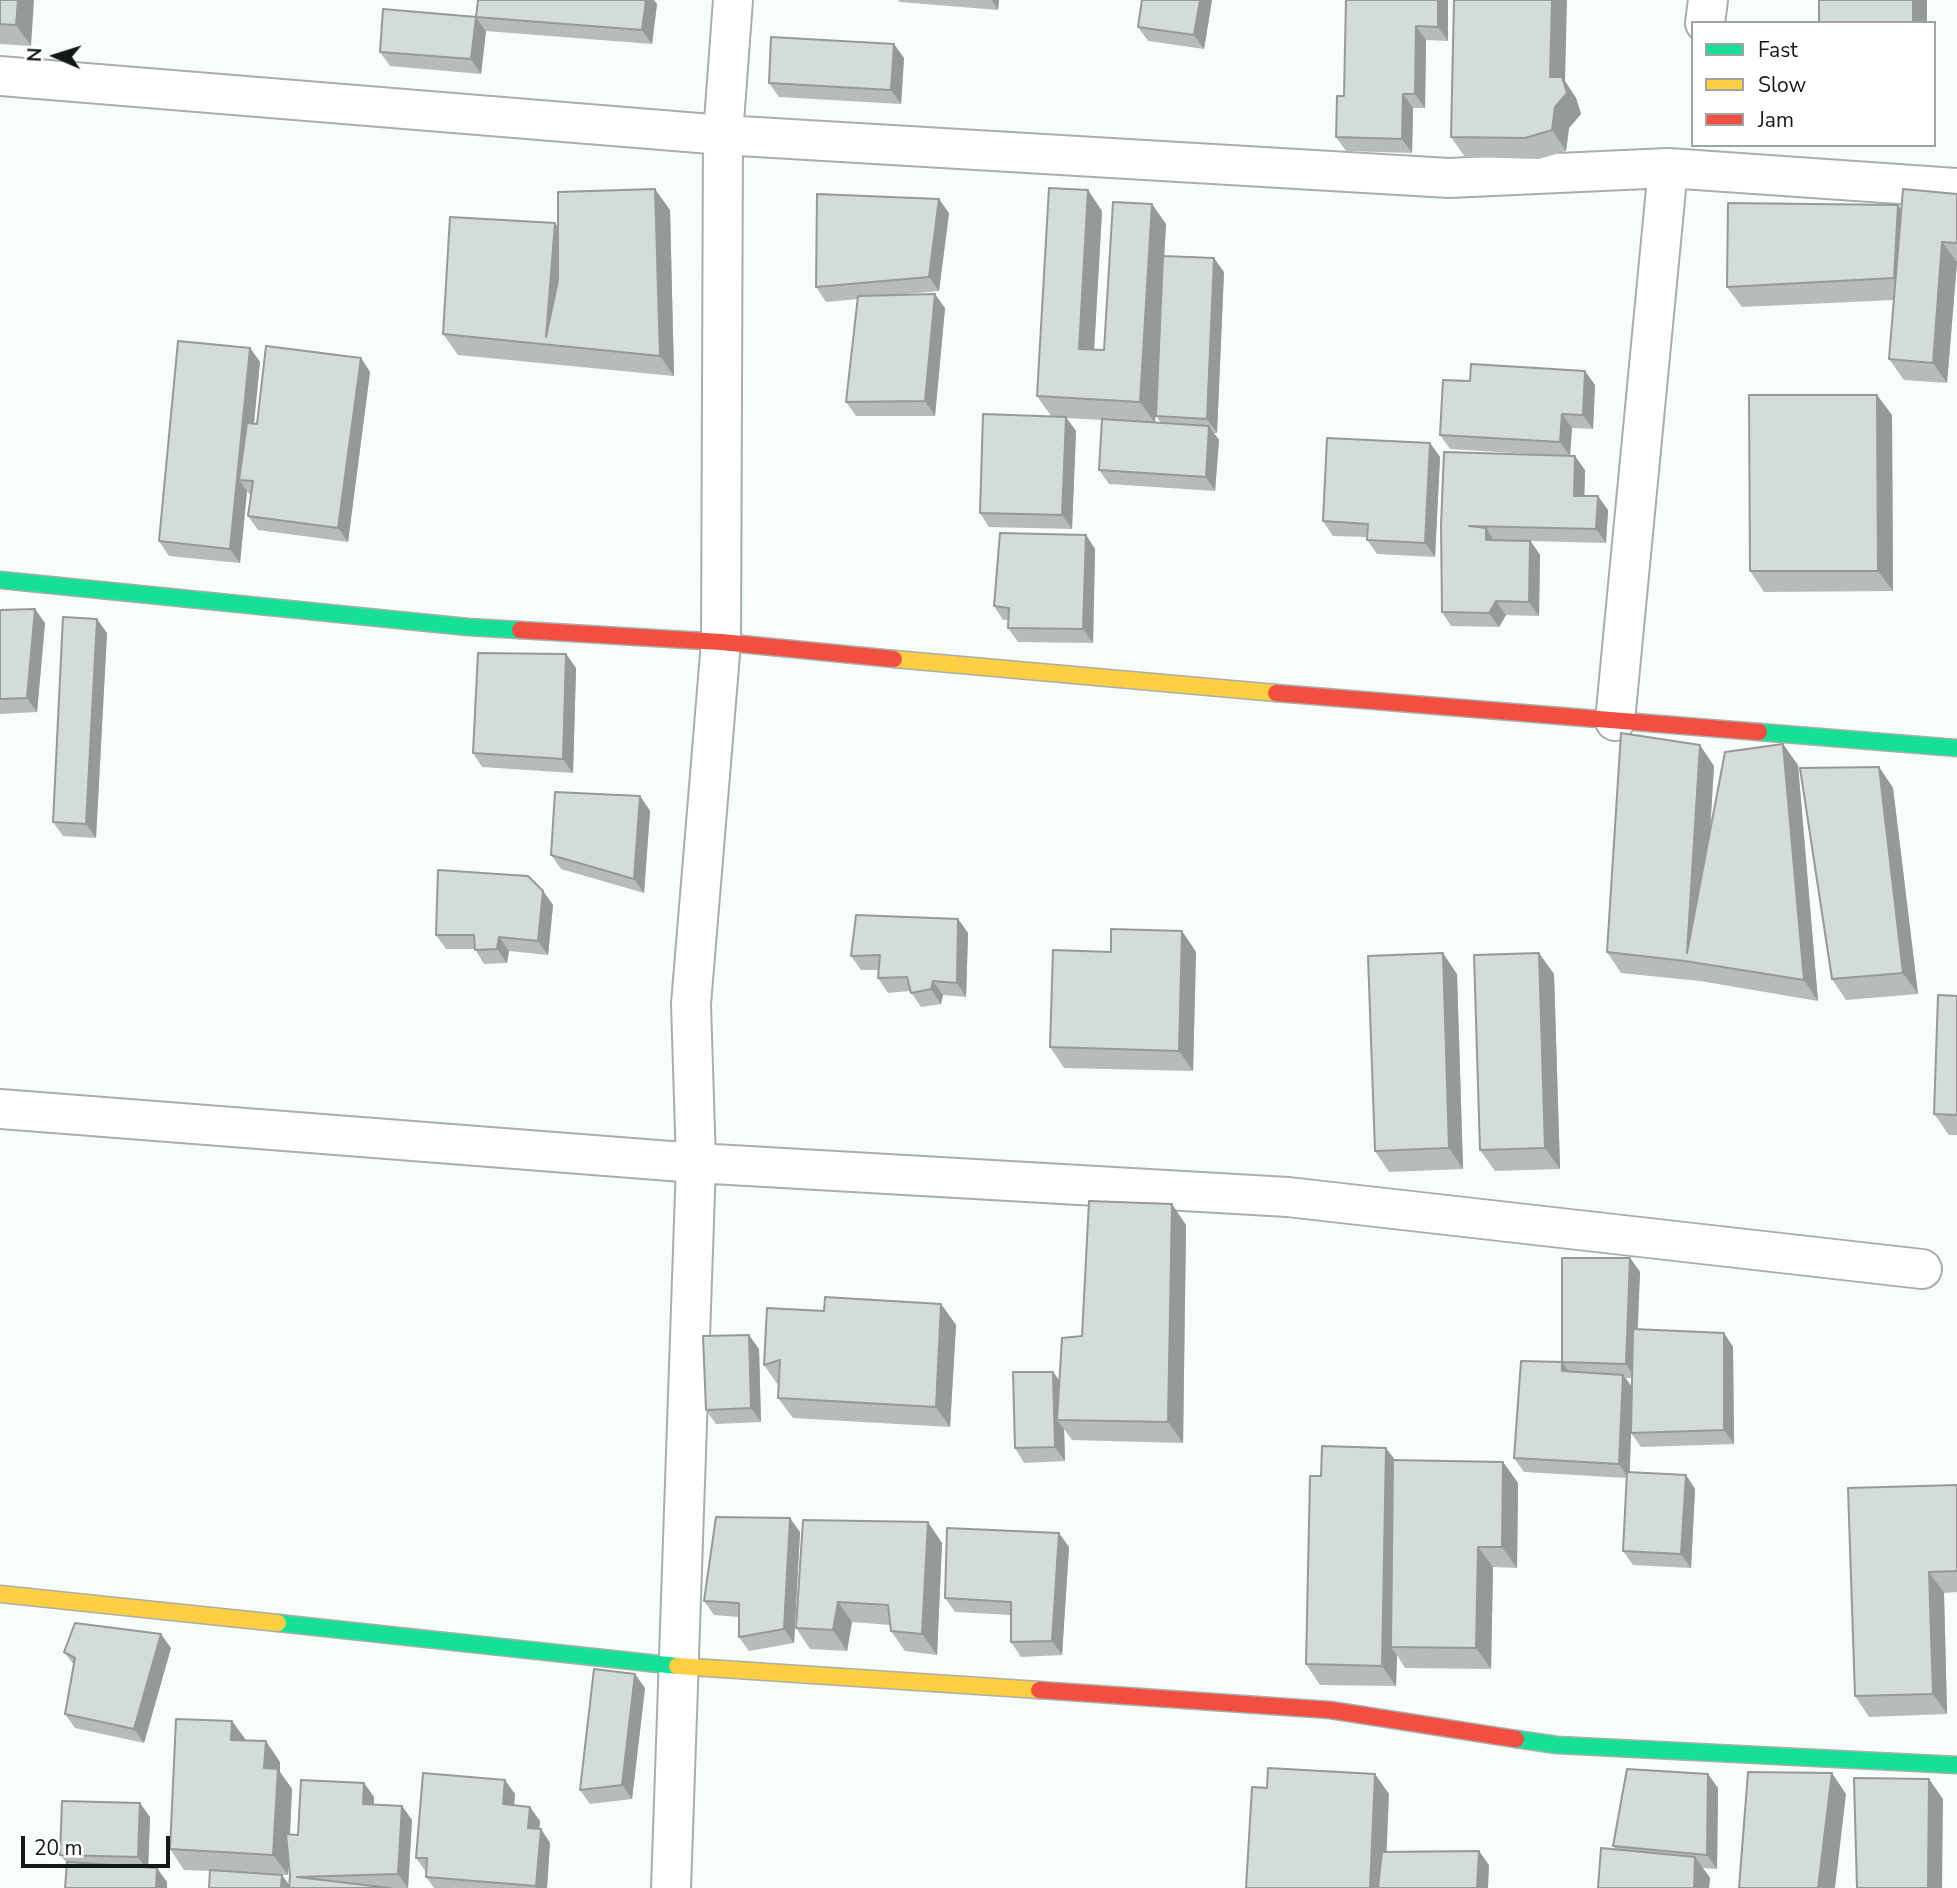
<!DOCTYPE html>
<html>
<head>
<meta charset="utf-8">
<style>
  body { margin:0 }
  #map { position:relative; width:1957px; height:1888px; overflow:hidden; background:#f7fdf9; font-family:"Nunito Sans",sans-serif }
  canvas { display:block }
  .legend { position:absolute; left:1691px; top:21px; width:245px; height:126px; box-sizing:border-box; background:#fff; border:2px solid #a0a3a1; margin:0; padding:9px 12px; list-style:none; font-size:21px; color:#111914 }
  .legend li { display:flex; align-items:center; gap:14px; height:35px }
  .legend b { width:35px; border:2px solid #a0a3a1 }
  .north { position:absolute; left:21px; top:21px; width:70px; height:70px; -webkit-text-stroke:5px #fff; paint-order:stroke; rotate:273deg; font-size:19px; font-weight:700; line-height:28px; text-align:center; color:#111914 }
  .north::after { content:''; display:block; margin:auto; width:24px; height:32px; background:#111914; clip-path:polygon(50% 0,100% 100%,50% 72%,0 100%) }
  .scale { position:absolute; left:21px; top:1836px; width:149px; height:32px; box-sizing:border-box; border:4px solid #111914; border-top:0; padding-left:9px; font-size:21px; line-height:24px; white-space:nowrap; color:#111914; -webkit-text-stroke:5px #fff; paint-order:stroke }
</style>
</head>
<body>
<div id="map">
<canvas width="1957" height="1888"></canvas>
<ul class="legend">
<li><b style="height:9px;background:#16e098"></b>Fast</li>
<li><b style="height:9px;background:#ffcf43"></b>Slow</li>
<li><b style="height:9px;background:#f24e42"></b>Jam</li>
</ul>
<div class="north">N</div>
<div class="scale">20 m</div>
</div>
<script>
const c = document.querySelector('canvas').getContext('2d');
c.lineJoin = 'round';
function trace(path, color, width, dash) {
  c.strokeStyle = color;
  c.lineWidth = width;
  c.lineCap = dash ? 'butt' : 'round';
  c.setLineDash(dash || []);
  c.stroke(path);
}
function paint(path, color) {
  c.fillStyle = color;
  c.fill(path, 'evenodd');
}
const street = new Path2D(`
  M 1705,23 L 1708,0
  M 0,76 L 723,135 L 1449,178 L 1668,168 L 1957,188
  M 1615,721 L 1668,168
  M 0,1109 L 696,1163 L 1288,1197 L 1922,1269
  M 671,1888 L 696,1163 L 691,1004 L 721,642 L 723,135 L 733,0`);
const fast = new Path2D(`
  M 0,580 L 468,627 L 520,630
  M 1759,732 L 1957,748
  M 278,1623 L 677,1666
  M 1516,1739 L 1557,1745 L 1957,1765`);
const slow = new Path2D(`
  M 894,659 L 1276,693
  M 0,1594 L 278,1623
  M 677,1666 L 1039,1690`);
const jam = new Path2D(`
  M 520,630 L 721,642 L 894,659
  M 1276,693 L 1759,732
  M 1039,1690 L 1330,1710 L 1516,1739`);
trace(street, '#a8aeaa', 42);
trace(fast, '#a8aeaa', 19);
trace(slow, '#a8aeaa', 19);
trace(jam, '#a8aeaa', 19);
trace(street, '#fefffe', 38);
trace(fast, '#16e098', 16);
trace(slow, '#ffcf43', 16);
trace(jam, '#f24e42', 16);
paint(new Path2D(`
  M 0,0 L 31,46 L 0,44 Z
  M 478,0 L 654,0 L 657,4 L 652,44 L 486,31 L 476,17 Z
  M 898,0 L 999,0 L 998,10 L 900,2 Z
  M 1212,0 L 1204,49 L 1148,41 L 1138,27 Z
  M 1346,0 L 1448,0 L 1448,41 L 1426,40 L 1425,108 L 1413,108 L 1412,153 L 1346,151 L 1336,137 L 1344,96 Z
  M 486,31 L 481,74 L 390,66 L 380,52 Z
  M 904,58 L 901,104 L 779,97 L 769,83 Z
  M 1565,81 L 1576,98 L 1581,114 L 1569,128 L 1566,151 L 1539,159 L 1465,157 L 1451,137 Z
  M 1957,194 L 1957,262 L 1947,383 L 1904,380 L 1889,359 L 1894,300 L 1742,307 L 1727,287 L 1901,210 Z
  M 670,210 L 674,376 L 458,355 L 443,334 L 558,227 Z
  M 1102,211 L 1094,349 L 1104,350 L 1166,224 L 1164,256 L 1224,272 L 1217,433 L 1214,433 L 1219,440 L 1215,491 L 1109,484 L 1099,470 L 1102,420 L 1066,418 L 1076,431 L 1072,529 L 989,527 L 980,513 L 1051,416 L 1037,396 ZM 1159,354 L 1156,416 L 1161,423 L 1155,423 Z
  M 949,213 L 939,291 L 895,295 L 945,308 L 935,416 L 856,416 L 846,402 L 858,299 L 826,302 L 816,287 Z
  M 250,348 L 260,362 L 254,424 L 257,424 L 361,358 L 370,372 L 348,542 L 258,530 L 248,516 L 251,494 L 249,494 L 247,491 L 240,563 L 169,556 L 159,541 Z
  M 1585,371 L 1595,385 L 1593,429 L 1572,428 L 1570,456 L 1585,470 L 1584,496 L 1608,510 L 1606,543 L 1531,541 L 1540,555 L 1539,616 L 1506,615 L 1499,627 L 1451,626 L 1442,612 L 1441,525 L 1560,456 L 1450,449 L 1440,435 L 1470,381 Z
  M 1892,415 L 1893,591 L 1764,592 L 1750,571 Z
  M 1430,443 L 1440,457 L 1435,557 L 1377,554 L 1367,540 L 1367,537 L 1333,536 L 1323,521 Z
  M 1086,535 L 1095,549 L 1093,643 L 1018,642 L 1008,628 L 1009,620 L 1003,620 L 994,606 Z
  M 0,610 L 45,623 L 37,712 L 0,714 Z
  M 107,633 L 96,838 L 63,836 L 53,822 Z
  M 566,654 L 576,668 L 573,773 L 482,767 L 473,753 Z
  M 1798,765 L 1818,1001 L 1700,981 L 1621,973 L 1607,952 L 1714,766 L 1710,830 Z
  M 1879,767 L 1893,788 L 1918,994 L 1846,1000 L 1832,979 Z
  M 640,796 L 650,811 L 644,893 L 561,869 L 551,855 Z
  M 543,891 L 553,905 L 548,955 L 509,951 L 507,963 L 484,964 L 475,949 L 446,949 L 436,935 Z
  M 958,919 L 968,933 L 966,997 L 943,995 L 941,1004 L 921,1007 L 910,991 L 888,993 L 878,978 L 879,970 L 861,970 L 851,956 Z
  M 1182,931 L 1196,952 L 1193,1071 L 1064,1068 L 1050,1047 L 1111,952 Z
  M 1457,974 L 1463,1169 L 1389,1172 L 1375,1151 Z
  M 1554,974 L 1560,1169 L 1495,1171 L 1480,1150 Z
  M 1957,996 L 1957,1135 L 1949,1135 L 1934,1114 Z
  M 1186,1225 L 1183,1443 L 1072,1440 L 1064,1429 L 1065,1461 L 1024,1463 L 1015,1448 L 1053,1372 L 1060,1381 L 1082,1336 Z
  M 1630,1258 L 1640,1272 L 1638,1329 L 1724,1333 L 1733,1347 L 1734,1444 L 1641,1447 L 1631,1433 L 1630,1472 L 1686,1475 L 1695,1489 L 1691,1568 L 1633,1565 L 1623,1551 L 1627,1478 L 1524,1472 L 1514,1458 L 1562,1362 L 1569,1372 L 1562,1362 ZM 1626,1378 L 1632,1378 L 1632,1387 Z
  M 941,1304 L 956,1325 L 950,1427 L 793,1418 L 778,1398 L 779,1385 L 778,1385 L 764,1365 L 824,1311 Z
  M 759,1349 L 761,1422 L 716,1424 L 706,1410 Z
  M 1386,1448 L 1395,1460 L 1503,1462 L 1518,1483 L 1517,1568 L 1493,1567 L 1491,1669 L 1405,1668 L 1397,1655 L 1396,1686 L 1320,1685 L 1306,1664 L 1321,1476 Z
  M 1957,1485 L 1957,1592 L 1944,1593 L 1947,1714 L 1869,1717 L 1855,1696 Z
  M 803,1520 L 942,1543 L 937,1655 L 905,1651 L 891,1631 L 890,1625 L 852,1622 L 847,1651 L 810,1649 L 796,1628 Z
  M 800,1532 L 794,1643 L 749,1651 L 739,1637 L 739,1617 L 714,1615 L 704,1601 Z
  M 1069,1547 L 1062,1655 L 1021,1657 L 1011,1642 L 1011,1615 L 955,1612 L 945,1598 Z
  M 171,1648 L 144,1743 L 75,1728 L 65,1714 L 74,1665 L 64,1652 Z
  M 645,1688 L 632,1799 L 590,1804 L 580,1790 Z
  M 232,1721 L 246,1740 L 280,1762 L 280,1772 L 292,1789 L 290,1834 L 298,1835 L 364,1783 L 374,1797 L 374,1804 L 402,1806 L 412,1820 L 408,1888 L 209,1888 L 210,1871 L 184,1870 L 170,1849 ZM 288,1857 L 290,1876 L 289,1885 L 282,1875 L 288,1875 Z
  M 1718,1788 L 1717,1869 L 1703,1868 L 1710,1878 L 1709,1888 L 1598,1888 L 1616,1850 L 1613,1846 Z
  M 515,1794 L 514,1805 L 540,1821 L 539,1829 L 541,1829 L 550,1843 L 547,1888 L 434,1888 L 426,1877 L 426,1872 L 416,1858 Z
  M 150,1817 L 148,1867 L 167,1882 L 67,1863 L 60,1855 Z`), '#b6bdb9');
paint(new Path2D(`
  M 18,0 L 34,0 L 31,46 L 16,25 Z
  M 646,0 L 654,0 L 657,4 L 652,44 L 642,30 Z
  M 992,0 L 999,0 L 998,10 Z
  M 1200,0 L 1212,0 L 1204,49 L 1194,35 Z
  M 1438,0 L 1448,0 L 1448,41 L 1438,27 Z
  M 1552,0 L 1567,0 L 1565,81 L 1576,98 L 1581,114 L 1569,128 L 1566,151 L 1552,130 L 1550,77 Z
  M 1913,0 L 1927,0 L 1927,23 L 1913,23 Z
  M 476,17 L 486,31 L 481,74 L 471,59 Z
  M 1416,26 L 1426,40 L 1425,108 L 1415,94 Z
  M 894,44 L 904,58 L 901,104 L 891,90 Z
  M 1403,94 L 1413,108 L 1412,153 L 1402,139 Z
  M 655,189 L 670,210 L 674,376 L 660,356 Z
  M 1088,190 L 1102,211 L 1093,369 L 1079,349 Z
  M 939,199 L 949,213 L 939,291 L 929,277 Z
  M 1152,204 L 1166,224 L 1155,423 L 1140,402 Z
  M 1898,205 L 1913,225 L 1909,299 L 1894,278 Z
  M 555,223 L 569,243 L 546,337 Z
  M 1942,242 L 1957,262 L 1947,383 L 1933,363 Z
  M 1214,258 L 1224,272 L 1217,433 L 1207,419 Z
  M 935,294 L 945,308 L 935,416 L 925,401 Z
  M 250,348 L 260,362 L 248,481 L 239,480 L 247,491 L 240,563 L 230,549 Z
  M 361,358 L 370,372 L 348,542 L 338,528 Z
  M 1585,371 L 1595,385 L 1593,429 L 1583,415 Z
  M 1877,395 L 1892,415 L 1893,591 L 1878,571 Z
  M 1562,414 L 1572,428 L 1570,456 L 1560,442 Z
  M 1066,417 L 1076,431 L 1072,529 L 1062,515 Z
  M 1209,426 L 1219,440 L 1215,491 L 1206,477 Z
  M 1430,443 L 1440,457 L 1435,557 L 1425,543 Z
  M 1575,456 L 1585,470 L 1584,510 L 1574,496 Z
  M 1598,496 L 1608,510 L 1606,543 L 1596,529 Z
  M 1486,528 L 1495,542 L 1486,540 Z
  M 1086,535 L 1095,549 L 1093,643 L 1083,629 Z
  M 1530,541 L 1540,555 L 1539,616 L 1529,602 Z
  M 1496,601 L 1506,615 L 1499,627 L 1489,613 Z
  M 35,609 L 45,623 L 37,712 L 27,698 Z
  M 97,619 L 107,633 L 96,838 L 86,824 Z
  M 566,654 L 576,668 L 573,773 L 563,759 Z
  M 1783,744 L 1798,765 L 1818,1001 L 1804,980 Z
  M 1700,745 L 1714,766 L 1702,963 L 1687,953 Z
  M 1879,767 L 1893,788 L 1918,994 L 1903,973 Z
  M 640,796 L 650,811 L 644,893 L 634,879 Z
  M 543,891 L 553,905 L 548,955 L 538,941 Z
  M 958,919 L 968,933 L 966,997 L 957,983 Z
  M 1182,931 L 1196,952 L 1193,1071 L 1179,1051 Z
  M 499,937 L 509,951 L 507,963 L 497,949 Z
  M 1443,953 L 1457,974 L 1463,1169 L 1449,1148 Z
  M 1539,953 L 1554,974 L 1560,1169 L 1545,1148 Z
  M 933,981 L 943,995 L 941,1004 L 931,989 Z
  M 1172,1204 L 1186,1225 L 1183,1443 L 1168,1422 Z
  M 1630,1258 L 1640,1272 L 1635,1378 L 1626,1364 Z
  M 941,1304 L 956,1325 L 950,1427 L 936,1407 Z
  M 1724,1333 L 1733,1347 L 1734,1444 L 1724,1430 Z
  M 749,1335 L 759,1349 L 761,1422 L 751,1408 Z
  M 1562,1362 L 1572,1376 L 1562,1371 Z
  M 1053,1372 L 1063,1386 L 1057,1420 L 1064,1429 L 1065,1461 L 1055,1447 Z
  M 1623,1375 L 1633,1389 L 1629,1479 L 1619,1464 Z
  M 1386,1448 L 1401,1468 L 1391,1647 L 1397,1655 L 1396,1686 L 1382,1666 Z
  M 1503,1462 L 1518,1483 L 1517,1568 L 1502,1547 Z
  M 1686,1475 L 1695,1489 L 1691,1568 L 1681,1554 Z
  M 790,1518 L 800,1532 L 794,1643 L 784,1629 Z
  M 928,1522 L 942,1543 L 937,1655 L 922,1634 Z
  M 1059,1533 L 1069,1547 L 1062,1655 L 1052,1641 Z
  M 1478,1547 L 1493,1567 L 1491,1669 L 1476,1648 Z
  M 1929,1572 L 1944,1593 L 1947,1714 L 1933,1694 Z
  M 838,1602 L 852,1622 L 847,1651 L 833,1630 Z
  M 161,1634 L 171,1648 L 144,1743 L 134,1729 Z
  M 635,1674 L 645,1688 L 632,1799 L 622,1785 Z
  M 232,1721 L 247,1742 L 231,1740 Z
  M 266,1741 L 280,1762 L 280,1772 L 292,1789 L 288,1875 L 273,1855 L 264,1768 Z
  M 1832,1773 L 1846,1794 L 1835,1888 L 1818,1888 Z
  M 1375,1774 L 1389,1794 L 1385,1888 L 1370,1888 Z
  M 1708,1774 L 1718,1788 L 1717,1869 L 1707,1855 Z
  M 1929,1779 L 1943,1799 L 1942,1888 L 1928,1888 Z
  M 505,1780 L 515,1794 L 513,1818 L 503,1804 Z
  M 364,1783 L 374,1797 L 373,1818 L 363,1804 Z
  M 140,1803 L 150,1817 L 148,1871 L 138,1857 Z
  M 402,1806 L 412,1820 L 408,1888 L 398,1874 Z
  M 530,1807 L 540,1821 L 538,1842 L 528,1828 Z
  M 541,1829 L 550,1843 L 547,1888 L 537,1888 L 536,1886 Z
  M 1479,1851 L 1489,1865 L 1488,1888 L 1477,1888 Z
  M 1695,1857 L 1710,1878 L 1709,1888 L 1694,1888 Z
  M 157,1868 L 167,1882 L 167,1888 L 156,1888 Z
  M 282,1875 L 291,1888 L 281,1888 Z`), '#949a96');
const building = new Path2D(`
  M 0,0 L 18,0 L 16,25 L 0,24 Z
  M 478,0 L 646,0 L 642,30 L 476,17 Z
  M 1142,0 L 1200,0 L 1194,35 L 1138,27 Z
  M 1346,0 L 1438,0 L 1438,27 L 1416,26 L 1415,94 L 1403,94 L 1402,139 L 1336,137 L 1337,96 L 1344,96 Z
  M 1454,0 L 1552,0 L 1550,77 L 1562,77 L 1567,93 L 1555,107 L 1552,130 L 1525,138 L 1451,137 Z
  M 1819,0 L 1913,0 L 1913,23 L 1819,23 Z
  M 383,9 L 476,17 L 471,59 L 380,52 Z
  M 771,37 L 894,44 L 891,90 L 769,83 Z
  M 1049,188 L 1088,190 L 1079,349 L 1104,350 L 1113,202 L 1152,204 L 1140,402 L 1037,396 Z
  M 655,189 L 660,356 L 443,334 L 450,217 L 555,223 L 546,337 L 558,280 L 558,192 Z
  M 1903,189 L 1957,194 L 1957,243 L 1942,242 L 1933,363 L 1889,359 Z
  M 817,194 L 939,199 L 929,277 L 816,287 Z
  M 1728,203 L 1898,205 L 1894,278 L 1727,287 Z
  M 1163,256 L 1214,258 L 1207,419 L 1156,416 Z
  M 935,294 L 925,401 L 846,402 L 858,296 Z
  M 178,341 L 250,348 L 230,549 L 159,541 Z
  M 266,346 L 361,358 L 338,528 L 248,516 L 253,481 L 239,480 L 247,423 L 257,424 Z
  M 1471,364 L 1585,371 L 1583,415 L 1562,414 L 1560,442 L 1440,435 L 1443,380 L 1470,381 Z
  M 1749,395 L 1877,395 L 1878,571 L 1750,571 Z
  M 983,414 L 1066,417 L 1062,515 L 980,513 Z
  M 1102,419 L 1209,426 L 1206,477 L 1099,470 Z
  M 1327,438 L 1430,443 L 1425,543 L 1367,540 L 1368,524 L 1323,521 Z
  M 1444,452 L 1575,456 L 1574,496 L 1598,496 L 1596,529 L 1469,526 L 1486,528 L 1486,540 L 1530,541 L 1529,602 L 1496,601 L 1489,613 L 1442,612 L 1441,525 Z
  M 1000,533 L 1086,535 L 1083,629 L 1008,628 L 1009,608 L 994,606 Z
  M 35,609 L 27,698 L 0,699 L 0,610 Z
  M 63,617 L 97,619 L 86,824 L 53,822 Z
  M 478,653 L 566,654 L 563,759 L 473,753 Z
  M 1621,733 L 1700,745 L 1687,953 L 1725,752 L 1783,744 L 1804,980 L 1685,961 L 1607,952 Z
  M 1879,767 L 1903,973 L 1832,979 L 1800,768 Z
  M 555,792 L 640,796 L 634,879 L 551,855 Z
  M 438,870 L 528,876 L 543,891 L 538,941 L 499,937 L 497,949 L 475,950 L 474,935 L 436,935 Z
  M 856,915 L 958,919 L 957,983 L 933,981 L 931,989 L 911,993 L 907,977 L 878,978 L 880,955 L 851,956 Z
  M 1111,929 L 1182,931 L 1179,1051 L 1050,1047 L 1053,950 L 1111,952 Z
  M 1443,953 L 1449,1148 L 1375,1151 L 1368,956 Z
  M 1539,953 L 1545,1148 L 1480,1150 L 1474,955 Z
  M 1938,995 L 1957,996 L 1957,1115 L 1934,1114 Z
  M 1089,1201 L 1172,1204 L 1168,1422 L 1057,1420 L 1062,1338 L 1082,1336 Z
  M 1562,1258 L 1630,1258 L 1626,1364 L 1562,1362 Z
  M 825,1297 L 941,1304 L 936,1407 L 778,1398 L 780,1360 L 764,1365 L 767,1308 L 824,1311 Z
  M 1633,1329 L 1724,1333 L 1724,1430 L 1631,1433 Z
  M 749,1335 L 751,1408 L 706,1410 L 703,1336 Z
  M 1521,1361 L 1562,1362 L 1562,1371 L 1623,1375 L 1619,1464 L 1514,1458 Z
  M 1013,1372 L 1053,1372 L 1055,1447 L 1015,1448 Z
  M 1322,1446 L 1386,1448 L 1382,1666 L 1306,1664 L 1310,1476 L 1321,1476 Z
  M 1393,1460 L 1503,1462 L 1502,1547 L 1478,1547 L 1476,1648 L 1391,1647 Z
  M 1627,1472 L 1686,1475 L 1681,1554 L 1623,1551 Z
  M 1957,1485 L 1957,1571 L 1929,1572 L 1933,1694 L 1855,1696 L 1848,1488 Z
  M 716,1517 L 790,1518 L 784,1629 L 739,1637 L 739,1603 L 704,1601 Z
  M 803,1520 L 928,1522 L 922,1634 L 891,1631 L 888,1605 L 838,1602 L 833,1630 L 796,1628 Z
  M 947,1528 L 1059,1533 L 1052,1641 L 1011,1642 L 1011,1602 L 945,1598 Z
  M 75,1623 L 161,1634 L 134,1729 L 65,1714 L 75,1658 L 64,1652 Z
  M 594,1669 L 635,1674 L 622,1785 L 580,1790 Z
  M 176,1719 L 232,1721 L 231,1740 L 266,1741 L 264,1768 L 278,1769 L 273,1855 L 170,1849 Z
  M 1268,1768 L 1375,1774 L 1370,1888 L 1246,1888 L 1252,1787 L 1267,1788 Z
  M 1627,1769 L 1708,1774 L 1707,1855 L 1613,1846 Z
  M 1748,1772 L 1832,1773 L 1818,1888 L 1739,1888 Z
  M 423,1773 L 505,1780 L 503,1804 L 530,1807 L 528,1828 L 541,1829 L 536,1886 L 426,1877 L 427,1858 L 416,1858 Z
  M 1854,1778 L 1929,1779 L 1928,1888 L 1857,1888 Z
  M 301,1780 L 364,1783 L 363,1804 L 402,1806 L 398,1874 L 297,1877 L 390,1888 L 289,1888 L 290,1876 L 286,1834 L 298,1835 Z
  M 62,1801 L 140,1803 L 138,1857 L 60,1855 Z
  M 1601,1848 L 1695,1857 L 1694,1888 L 1598,1888 Z
  M 1479,1851 L 1477,1888 L 1378,1888 L 1382,1852 Z
  M 67,1862 L 157,1868 L 156,1888 L 65,1888 Z
  M 210,1870 L 282,1875 L 281,1888 L 209,1888 Z`);
paint(building, '#d4dcd7');
trace(building, '#949a96', 2);
</script>
</body>
</html>
